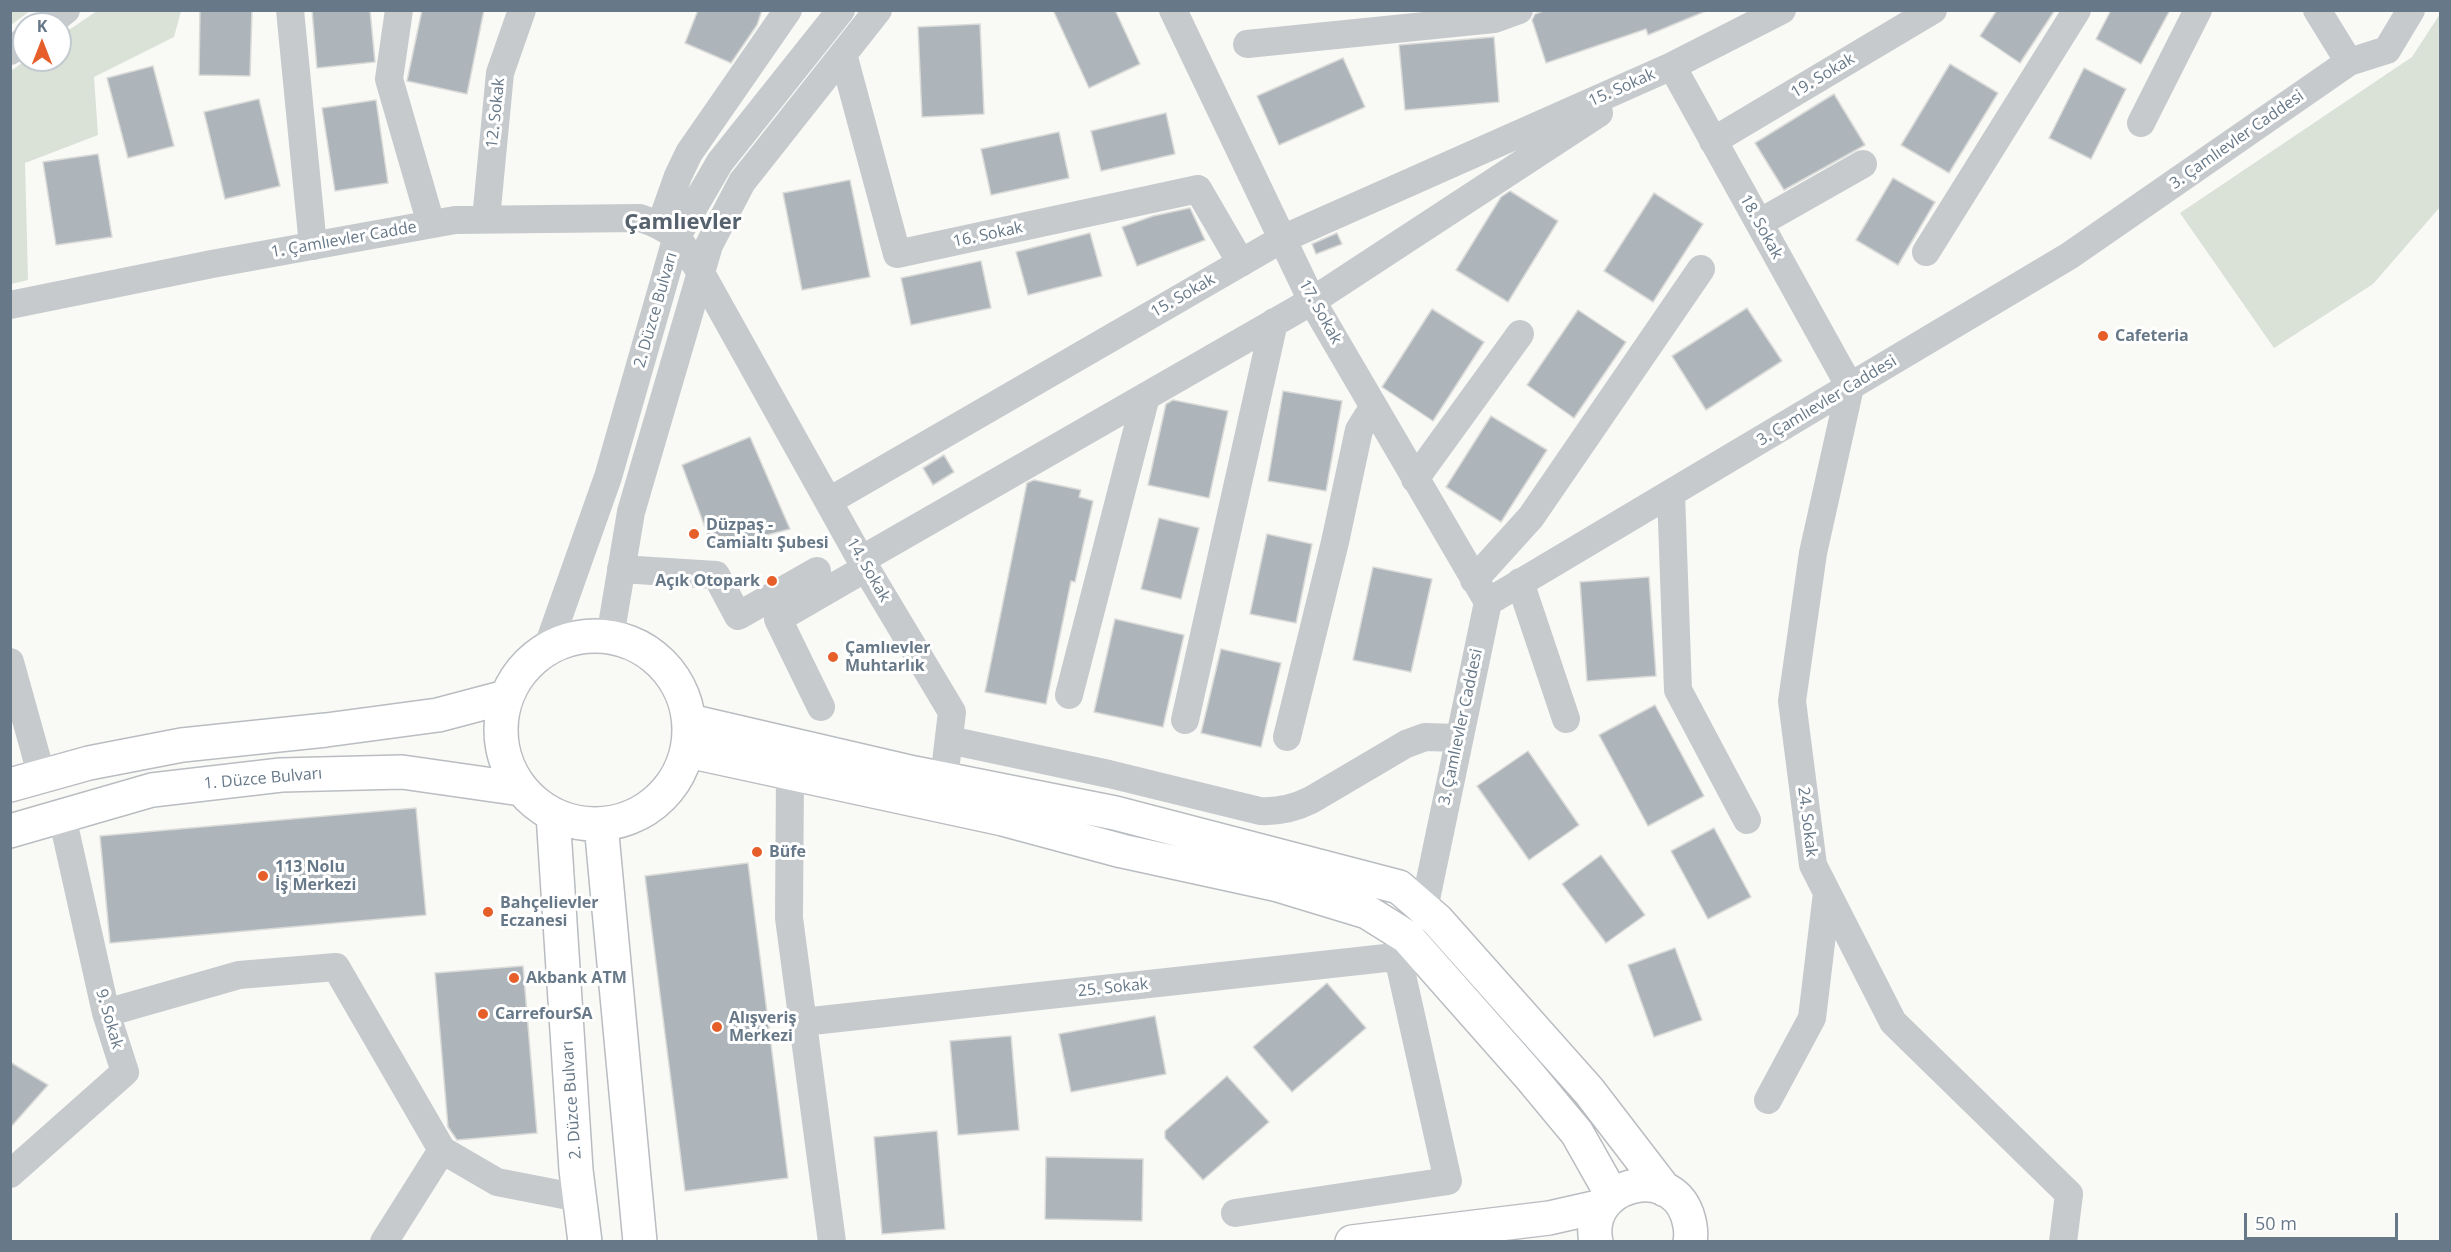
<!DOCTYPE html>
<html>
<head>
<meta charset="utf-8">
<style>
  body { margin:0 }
  #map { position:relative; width:2451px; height:1252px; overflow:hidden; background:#f9f9f6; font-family:"Open Sans",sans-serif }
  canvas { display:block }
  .frame { position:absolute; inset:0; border:12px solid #677888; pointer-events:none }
  .north { position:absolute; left:12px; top:12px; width:60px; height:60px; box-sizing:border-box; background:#fff; border:2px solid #c2c9cf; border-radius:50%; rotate:0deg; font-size:16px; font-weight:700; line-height:24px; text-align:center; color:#677888 }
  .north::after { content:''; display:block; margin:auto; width:21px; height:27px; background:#e65e29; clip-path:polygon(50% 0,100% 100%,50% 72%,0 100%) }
  .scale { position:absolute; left:2244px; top:1213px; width:154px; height:27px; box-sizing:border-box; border:3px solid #677888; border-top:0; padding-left:8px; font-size:18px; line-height:21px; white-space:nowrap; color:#677888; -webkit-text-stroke:4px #fff; paint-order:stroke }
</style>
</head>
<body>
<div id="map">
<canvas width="2451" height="1252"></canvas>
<div class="frame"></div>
<div class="north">K</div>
<div class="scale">50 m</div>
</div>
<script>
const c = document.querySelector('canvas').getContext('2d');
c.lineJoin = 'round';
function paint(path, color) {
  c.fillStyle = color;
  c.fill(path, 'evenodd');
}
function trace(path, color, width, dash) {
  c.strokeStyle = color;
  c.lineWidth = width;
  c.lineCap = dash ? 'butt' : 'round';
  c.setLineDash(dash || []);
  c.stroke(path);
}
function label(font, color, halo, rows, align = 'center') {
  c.font = font + ' "Open Sans",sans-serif';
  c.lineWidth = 6;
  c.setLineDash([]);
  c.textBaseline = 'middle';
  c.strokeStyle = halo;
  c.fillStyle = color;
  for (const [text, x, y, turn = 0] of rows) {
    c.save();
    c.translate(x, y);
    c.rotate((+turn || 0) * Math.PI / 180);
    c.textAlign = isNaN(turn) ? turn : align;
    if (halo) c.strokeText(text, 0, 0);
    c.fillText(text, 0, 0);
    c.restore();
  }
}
paint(new Path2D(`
  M 11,10 L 30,10 L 30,11 L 11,25 Z
  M 97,11 L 181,11 L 174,37 L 94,77 L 98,135 L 25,163 L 28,280 L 11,284 L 11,71 L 26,60 L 60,60 L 60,36 Z
  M 2440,14 L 2440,207 L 2373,284 L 2274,348 L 2180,213 L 2412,57 Z`), '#dae1d7');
const building = new Path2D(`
  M 200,10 L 252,10 L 250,76 L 199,75 Z
  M 312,10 L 370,10 L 375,62 L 317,68 Z
  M 422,10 L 484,10 L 467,94 L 407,81 Z
  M 698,10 L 762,10 L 757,25 L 731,63 L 685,43 Z
  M 1053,10 L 1115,10 L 1140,64 L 1089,88 Z
  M 1546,10 L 1706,10 L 1706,11 L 1648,35 L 1646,29 L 1546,63 L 1532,20 L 1535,14 Z
  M 1997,10 L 2055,10 L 2020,63 L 1980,36 Z
  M 2111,10 L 2170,10 L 2141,64 L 2096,39 Z
  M 980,24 L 984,114 L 922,117 L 918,27 Z
  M 1494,37 L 1499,102 L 1405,110 L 1399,45 Z
  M 1343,58 L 1365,107 L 1279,145 L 1257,96 Z
  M 1950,64 L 1998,93 L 1949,173 L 1901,145 Z
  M 153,66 L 174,146 L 128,158 L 107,78 Z
  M 2084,68 L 2126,89 L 2091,159 L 2049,138 Z
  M 1834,94 L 1865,145 L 1784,190 L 1755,143 Z
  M 259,99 L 280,186 L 225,199 L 204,112 Z
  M 376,100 L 388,183 L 335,191 L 322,108 Z
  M 1166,113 L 1175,154 L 1101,171 L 1091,131 Z
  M 1059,132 L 1069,178 L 991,195 L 981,149 Z
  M 98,154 L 112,237 L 56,245 L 43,162 Z
  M 1893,178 L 1935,202 L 1898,265 L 1856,240 Z
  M 850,180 L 870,277 L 802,290 L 783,193 Z
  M 1510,191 L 1558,221 L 1508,302 L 1456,270 L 1501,197 Z
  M 1654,193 L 1703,224 L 1653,302 L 1604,271 Z
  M 1190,208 L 1205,240 L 1137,266 L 1122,227 L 1153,216 Z
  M 1090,233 L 1102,276 L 1028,295 L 1016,252 Z
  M 1337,233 L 1342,244 L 1316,254 L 1312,244 Z
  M 981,261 L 991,308 L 911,325 L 901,278 Z
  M 1747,308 L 1782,361 L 1706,410 L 1672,356 Z
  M 1432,309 L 1484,342 L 1433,421 L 1382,387 Z
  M 1578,310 L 1626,342 L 1574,418 L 1527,385 Z
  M 1283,391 L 1342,401 L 1326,491 L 1268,481 Z
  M 1173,400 L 1228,411 L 1209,498 L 1148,485 L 1166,404 Z
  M 1491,416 L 1547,450 L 1501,522 L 1446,487 Z
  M 750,437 L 790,529 L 713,549 L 682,465 Z
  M 944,455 L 954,472 L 933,485 L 923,468 Z
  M 1034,480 L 1081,490 L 1079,497 L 1093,501 L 1075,582 L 1071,581 L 1046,704 L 985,692 L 1027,483 Z
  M 1159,518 L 1199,528 L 1181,599 L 1141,589 Z
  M 1267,534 L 1312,544 L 1296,623 L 1250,614 Z
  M 1373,567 L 1432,579 L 1411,672 L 1353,660 Z
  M 1649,577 L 1656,676 L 1587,681 L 1580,582 Z
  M 1115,619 L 1184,635 L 1163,727 L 1094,712 Z
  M 1221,649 L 1281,663 L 1261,747 L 1201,733 Z
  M 1655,705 L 1704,796 L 1648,826 L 1599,735 Z
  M 1528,751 L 1579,825 L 1529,860 L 1477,786 Z
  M 416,808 L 426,915 L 110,943 L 100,836 Z
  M 1714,828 L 1751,897 L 1708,919 L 1671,851 Z
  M 1601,855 L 1645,915 L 1606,943 L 1562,884 Z
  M 748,863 L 788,1178 L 685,1191 L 645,876 Z
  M 1675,948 L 1702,1020 L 1654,1037 L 1628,965 Z
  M 523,966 L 537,1133 L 457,1140 L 448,1127 L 435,973 Z
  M 1327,983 L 1366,1028 L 1292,1092 L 1253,1047 Z
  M 1155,1016 L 1166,1074 L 1071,1092 L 1059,1034 Z
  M 1011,1036 L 1019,1130 L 958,1135 L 950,1041 Z
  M 10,1062 L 48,1085 L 10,1128 Z
  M 1227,1076 L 1269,1122 L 1203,1180 L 1165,1138 L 1165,1131 Z
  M 937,1131 L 945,1229 L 882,1234 L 874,1137 Z
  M 1046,1157 L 1143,1159 L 1142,1221 L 1045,1219 Z`);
paint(building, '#adb5bb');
trace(building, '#dadbd8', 1.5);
const major = new Path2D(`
  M501 730a94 94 0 1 1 188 0a94 94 0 1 1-188 0Z
  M 690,721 L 914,773 L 1115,813 L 1399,887 L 1437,920 L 1589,1091 L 1665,1190
  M 688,751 L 1003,819 L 1122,851 L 1278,885 L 1367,912 L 1407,937 L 1528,1074 L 1577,1133 L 1612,1195
  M 10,785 L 89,763 L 182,745 L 326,730 L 438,715 L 506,697
  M 553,814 L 576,1170 L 585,1242
  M 601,824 L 640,1242
  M 10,831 L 152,790 L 281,775 L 402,772 L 521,789
  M 1352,1242 L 1549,1218 L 1602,1206
  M 1596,1242 C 1584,1185 1668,1162 1687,1214 C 1690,1223 1692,1232 1690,1242`);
trace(major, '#b9bdc1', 36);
trace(new Path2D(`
  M 290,10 L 313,246
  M 399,10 L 389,79 L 431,224
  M 1173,10 L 1312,301 L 1488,602
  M 2317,10 L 2349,62
  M 48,24 L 66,10
  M 1247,44 L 1494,19 L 1519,10
  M 10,51 L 24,41
  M 843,54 L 897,254 L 1198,189 L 1241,263
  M 1672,66 L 1850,387 L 1813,553 L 1792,701 L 1813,865 L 1893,1022 L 2069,1194 L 2063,1242
  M 2141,123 L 2198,10
  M 1713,141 L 1933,10
  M 486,219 L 500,73 L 522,10
  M 1759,223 L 1863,164
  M 661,224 L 678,176 L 689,153 L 788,10
  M 1926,252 L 2077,10
  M 10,305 L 212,264 L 455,220 L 640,218 C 677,230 681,242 701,273 L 861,560 L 952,712 L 944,779
  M 1415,479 L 1520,334
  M 1671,493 L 1678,690 L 1747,820
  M 829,501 L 1282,239 L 1672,66 L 1782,10
  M 861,560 L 1312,301 L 1599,113
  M 621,569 L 716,575 L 738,616 L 817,571
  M 1474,580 L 1531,517 L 1701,269
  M 1520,582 L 1566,719
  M 610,637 L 631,512 L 709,245 L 742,182 L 878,10
  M 547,649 L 608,477 L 677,236 L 720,162 L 841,10
  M 10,662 L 42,777
  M 1069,695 L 1146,396
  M 821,707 L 778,619 L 866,568
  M 1185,720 L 1274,322
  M 1287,737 L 1335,542 L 1359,430 L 1367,417 L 1377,412
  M 949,740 L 1109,774 L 1260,811 C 1279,812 1295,808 1311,800 L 1406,744 L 1425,737 L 1458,738
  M 790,773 L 789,918 L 832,1242
  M 1424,909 L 1488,602 L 2069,256 L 2349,62 L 2387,50 L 2411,10
  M 106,1013 L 239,975 L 336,967 L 442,1150 L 497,1182 L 579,1198
  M 803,1022 L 1422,954
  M 1768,1100 L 1812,1018 L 1827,893
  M 10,1174 L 125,1072 L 106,1013 L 62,816
  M 1235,1213 L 1448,1181 L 1398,957
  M 384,1242 L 442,1150`), '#c6cacd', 28);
trace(major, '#fff', 33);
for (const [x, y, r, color] of [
  [2103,336,6,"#e65e29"],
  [694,534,6,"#e65e29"],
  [772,581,6,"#e65e29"],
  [833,657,6,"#e65e29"],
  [757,852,6,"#e65e29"],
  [263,876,6,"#e65e29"],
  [488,912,6,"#e65e29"],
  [514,978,6,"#e65e29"],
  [483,1014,6,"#e65e29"],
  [717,1027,6,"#e65e29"]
]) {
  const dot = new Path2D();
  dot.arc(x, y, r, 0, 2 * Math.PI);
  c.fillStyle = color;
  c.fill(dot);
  trace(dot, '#fff', 2);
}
label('16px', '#677888', '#fff', [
  ["19. Sokak",1823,76,-31],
  ["15. Sokak",1622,88,-24],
  ["12. Sokak",496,113,-84],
  ["3. Çamlıevler Caddesi",2237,140,-35],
  ["18. Sokak",1761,227,61],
  ["16. Sokak",988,235,-12],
  ["1. Çamlıevler Cadde",344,240,-10],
  ["15. Sokak",1183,296,-30],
  ["2. Düzce Bulvarı",656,310,-74],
  ["17. Sokak",1320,312,61],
  ["3. Çamlıevler Caddesi",1827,401,-31],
  ["14. Sokak",868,570,60],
  ["3. Çamlıevler Caddesi",1461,727,-78],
  ["1. Düzce Bulvarı",263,779,-5],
  ["24. Sokak",1807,822,83],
  ["25. Sokak",1113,988,-6],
  ["9. Sokak",109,1019,74],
  ["2. Düzce Bulvarı",572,1100,-94]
]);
label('bold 16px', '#677888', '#fff', [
  ["Cafeteria",2115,336],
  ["Düzpaş -",706,525],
  ["Camialtı Şubesi",706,543],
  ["Açık Otopark",760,581,"right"],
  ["Çamlıevler",845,648],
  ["Muhtarlık",845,666],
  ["Büfe",769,852],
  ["113 Nolu",275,867],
  ["İş Merkezi",275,885],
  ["Bahçelievler",500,903],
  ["Eczanesi",500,921],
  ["Akbank ATM",526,978],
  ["CarrefourSA",495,1014],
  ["Alışveriş",729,1018],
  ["Merkezi",729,1036]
], 'left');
label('bold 22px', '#55616d', '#fff', [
  ["Çamlıevler",683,223]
]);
</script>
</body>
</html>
